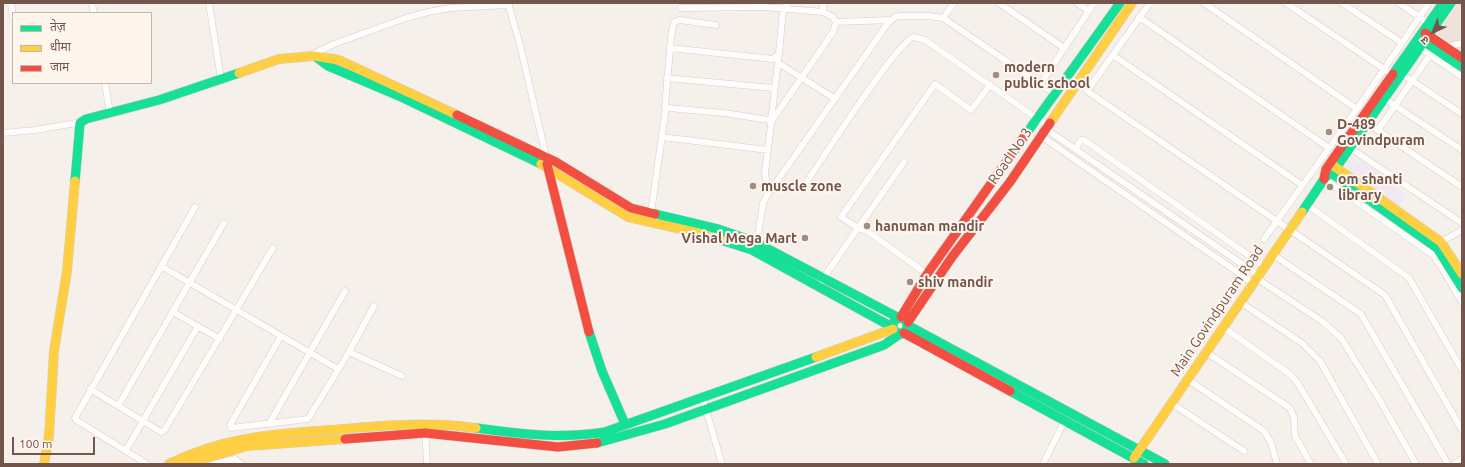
<!DOCTYPE html>
<html>
<head>
<meta charset="utf-8">
<style>
  body { margin:0 }
  #map { position:relative; width:1465px; height:467px; overflow:hidden; background:#f6f0eb; font-family:Ubuntu,"Noto Sans Devanagari",sans-serif }
  canvas { display:block }
  .frame { position:absolute; inset:0; border:4px solid #73554d; pointer-events:none }
  .legend { position:absolute; left:12px; top:12px; width:140px; height:72px; box-sizing:border-box; background:#fef5ec; border:1px solid #c6b5ac; margin:0; padding:5px 7px; list-style:none; font-size:12px; color:#73554d }
  .legend li { display:flex; align-items:center; gap:8px; height:20px }
  .legend b { width:20px; border:1px solid #c6b5ac }
  .north { position:absolute; left:1413px; top:12px; width:40px; height:40px; -webkit-text-stroke:3px #fef5ec; paint-order:stroke; rotate:224deg; font-size:11px; font-weight:700; line-height:16px; text-align:center; color:#73554d }
  .north::after { content:''; display:block; margin:auto; width:14px; height:18px; background:#73554d; clip-path:polygon(50% 0,100% 100%,50% 72%,0 100%) }
  .scale { position:absolute; left:12px; top:437px; width:83px; height:18px; box-sizing:border-box; border:2px solid #73554d; border-top:0; padding-left:5px; font-size:12px; line-height:14px; white-space:nowrap; color:#73554d; -webkit-text-stroke:3px #fef5ec; paint-order:stroke }
</style>
</head>
<body>
<div id="map">
<canvas width="1465" height="467"></canvas>
<div class="frame"></div>
<ul class="legend">
<li><b style="height:5px;background:#16e098"></b>तेज़</li>
<li><b style="height:5px;background:#ffcf43"></b>धीमा</li>
<li><b style="height:5px;background:#f24e42"></b>जाम</li>
</ul>
<div class="north">उ</div>
<div class="scale">100 m</div>
</div>
<script>
const c = document.querySelector('canvas').getContext('2d');
c.lineJoin = 'round';
function paint(path, color) {
  c.fillStyle = color;
  c.fill(path, 'evenodd');
}
function trace(path, color, width, dash) {
  c.strokeStyle = color;
  c.lineWidth = width;
  c.lineCap = dash ? 'butt' : 'round';
  c.setLineDash(dash || []);
  c.stroke(path);
}
function label(font, color, halo, rows, align = 'center') {
  c.font = font + ' Ubuntu,sans-serif';
  c.lineWidth = 4;
  c.setLineDash([]);
  c.textBaseline = 'middle';
  c.strokeStyle = halo;
  c.fillStyle = color;
  for (const [text, x, y, turn = 0] of rows) {
    c.save();
    c.translate(x, y);
    c.rotate((+turn || 0) * Math.PI / 180);
    c.textAlign = isNaN(turn) ? turn : align;
    if (halo) c.strokeText(text, 0, 0);
    c.fillText(text, 0, 0);
    c.restore();
  }
}
paint(new Path2D(`
  M 1458,3 L 1462,3 L 1462,51 L 1437,34 Z`), '#efe2d9');
paint(new Path2D(`
  M 1351,157 L 1359,163 L 1361,160 L 1407,195 L 1399,207 L 1345,170 Z`), '#f1e9f2');
const street = new Path2D(`
  M 11,3 L 13,17
  M 92,3 L 94,13
  M 209,3 L 221,79
  M 508,3 L 520,45 L 546,156
  M 823,3 L 823,12
  M 999,3 L 1064,48
  M 1077,3 L 1089,11
  M 1150,3 L 1087,91 L 1385,295 L 1462,430
  M 1204,3 L 1357,109
  M 1286,3 L 1393,75
  M 1342,3 L 1402,43
  M 1399,3 L 1431,25
  M 681,8 L 764,7 L 823,12 L 833,17 L 836,22 L 833,32 L 771,122
  M 1139,17 L 1329,148
  M 943,18 L 954,3
  M 836,22 L 891,20
  M 716,25 L 680,20 L 674,22 L 671,37 L 665,106 L 668,108 L 724,113 L 769,120 L 771,125 L 765,172 L 768,194
  M 1446,47 L 1462,43
  M 670,48 L 773,59 L 779,53 L 783,10 L 788,3
  M 1420,48 L 1462,77
  M 311,55 L 334,44 L 406,18 L 428,12 L 450,8 L 509,5
  M 1114,56 L 1302,185
  M 778,63 L 834,98
  M 1402,74 L 1462,114
  M 667,78 L 773,88
  M 105,83 L 110,113
  M 1040,85 L 1094,3
  M 1385,99 L 1462,150
  M 771,121 L 779,53
  M 1367,123 L 1462,187
  M 1046,129 L 1258,275
  M 1378,130 L 1430,55
  M 3,133 L 35,130 L 82,122
  M 1041,136 L 1253,283
  M 662,137 L 768,150
  M 1350,148 L 1462,223
  M 1075,149 L 1081,140 L 1084,140 L 1264,266
  M 1324,179 L 1433,255 L 1442,268 L 1462,302
  M 808,180 C 823,158 897,41 914,37 L 925,40 L 1048,126
  M 1306,204 L 1409,278 L 1462,370
  M 651,213 L 666,107
  M 1264,239 L 1357,109 L 1429,3
  M 757,242 L 763,203 L 768,194 L 888,23 L 895,17 L 900,16 L 929,16 L 943,18 L 1055,94
  M 1441,242 L 1462,230
  M 1272,254 L 1361,314 L 1448,464
  M 161,266 L 338,369
  M 927,274 L 867,231 L 858,228 L 841,217 L 935,84 L 971,110 L 990,85
  M 1256,278 L 1322,321 L 1341,338 L 1379,399 L 1416,464
  M 820,287 L 824,277 L 904,162
  M 1240,302 L 1302,343 L 1320,361 L 1378,464
  M 173,312 L 220,339
  M 1223,327 L 1291,375 L 1297,382 L 1346,464
  M 281,336 L 230,425 L 231,428 L 308,419 L 349,352 L 374,306
  M 349,352 L 402,376
  M 1206,352 L 1290,408 L 1294,418 L 1295,436 L 1311,464
  M 1187,379 L 1264,431 L 1271,443 L 1277,464
  M 90,389 L 161,432 L 164,431 L 273,248
  M 702,396 L 722,464
  M 1171,403 L 1244,451
  M 118,406 L 224,223
  M 269,424 L 345,291
  M 425,430 L 427,464
  M 126,450 L 198,326
  M 147,464 L 76,420 L 75,418 L 195,207
  M 214,464 L 235,459 L 241,464
  M 1043,464 L 1064,422
  M 1454,464 L 1462,459`);
const fast = new Path2D(`
  M 1420,39 L 1462,67
  M 316,57 L 328,66 L 399,96 L 541,164
  M 1393,74 L 1443,3
  M 1026,134 L 1120,3
  M 1327,170 L 1437,248 L 1462,288
  M 75,181 L 80,123 L 86,119 L 159,100 L 239,73
  M 1302,212 L 1324,179 L 1336,168 L 1451,3
  M 655,214 L 718,229 L 753,241 L 899,318 L 905,319 L 908,328 L 902,334 L 896,332 L 892,327 L 894,321 L 899,318
  M 721,240 L 752,250 L 892,327
  M 909,326 L 1165,464
  M 589,332 L 602,371 L 625,424
  M 1010,391 L 1144,464
  M 476,428 C 519,434 561,439 605,432 L 816,357
  M 597,443 L 665,424 L 884,345 L 900,334`);
const slow = new Path2D(`
  M 239,73 L 279,59 L 314,56 L 339,60 L 457,115
  M 1050,123 L 1132,3
  M 541,164 L 628,217 L 703,234 L 721,240
  M 1331,164 L 1441,242 L 1462,274
  M 816,357 L 893,329
  M 1134,458 L 1302,212
  M 44,464 L 49,436 L 54,351 L 67,271 L 75,181
  M 169,464 C 226,435 280,434 343,429 C 388,425 431,422 476,428
  M 186,464 L 247,446 L 345,439`);
const jam = new Path2D(`
  M 1425,33 L 1462,58
  M 457,115 L 556,162 L 631,208 L 655,214
  M 547,164 L 589,332
  M 1324,179 L 1326,169 L 1393,74
  M 901,317 L 927,274 L 1026,134
  M 908,322 L 952,257 L 1010,182 L 1050,123
  M 904,333 L 1010,391
  M 345,439 L 425,433 L 558,447 L 597,443`);
trace(street, '#d4ccc8', 7);
trace(fast, '#d6ccc8', 10);
trace(slow, '#d6ccc8', 10);
trace(jam, '#d6ccc8', 10);
trace(street, '#fefdfc', 6);
trace(fast, '#16e098', 9);
trace(slow, '#ffcf43', 9);
trace(jam, '#f24e42', 9);
for (const [x, y, r, color] of [
  [996,75,4,"#a18b84"],
  [1329,132,4,"#a18b84"],
  [753,186,4,"#a18b84"],
  [1330,187,4,"#a18b84"],
  [867,226,4,"#a18b84"],
  [805,238,4,"#a18b84"],
  [910,282,4,"#a18b84"]
]) {
  const dot = new Path2D();
  dot.arc(x, y, r, 0, 2 * Math.PI);
  c.fillStyle = color;
  c.fill(dot);
  trace(dot, '#fef5ec', 1.5);
}
label('bold 14px', '#73554d', '#fef5ec', [
  ["modern",1004,67],
  ["public school",1004,83],
  ["D-489",1337,124],
  ["Govindpuram",1337,140],
  ["om shanti",1338,179],
  ["library",1338,195],
  ["muscle zone",761,186],
  ["hanuman mandir",875,226],
  ["Vishal Mega Mart",797,238,"right"],
  ["shiv mandir",918,282]
], 'left');
label('14px', '#73554d', '#fef5ec', [
  ["Road No 3",1010,156,-55],
  ["Main Govindpuram Road",1217,311,-56]
]);
</script>
</body>
</html>
